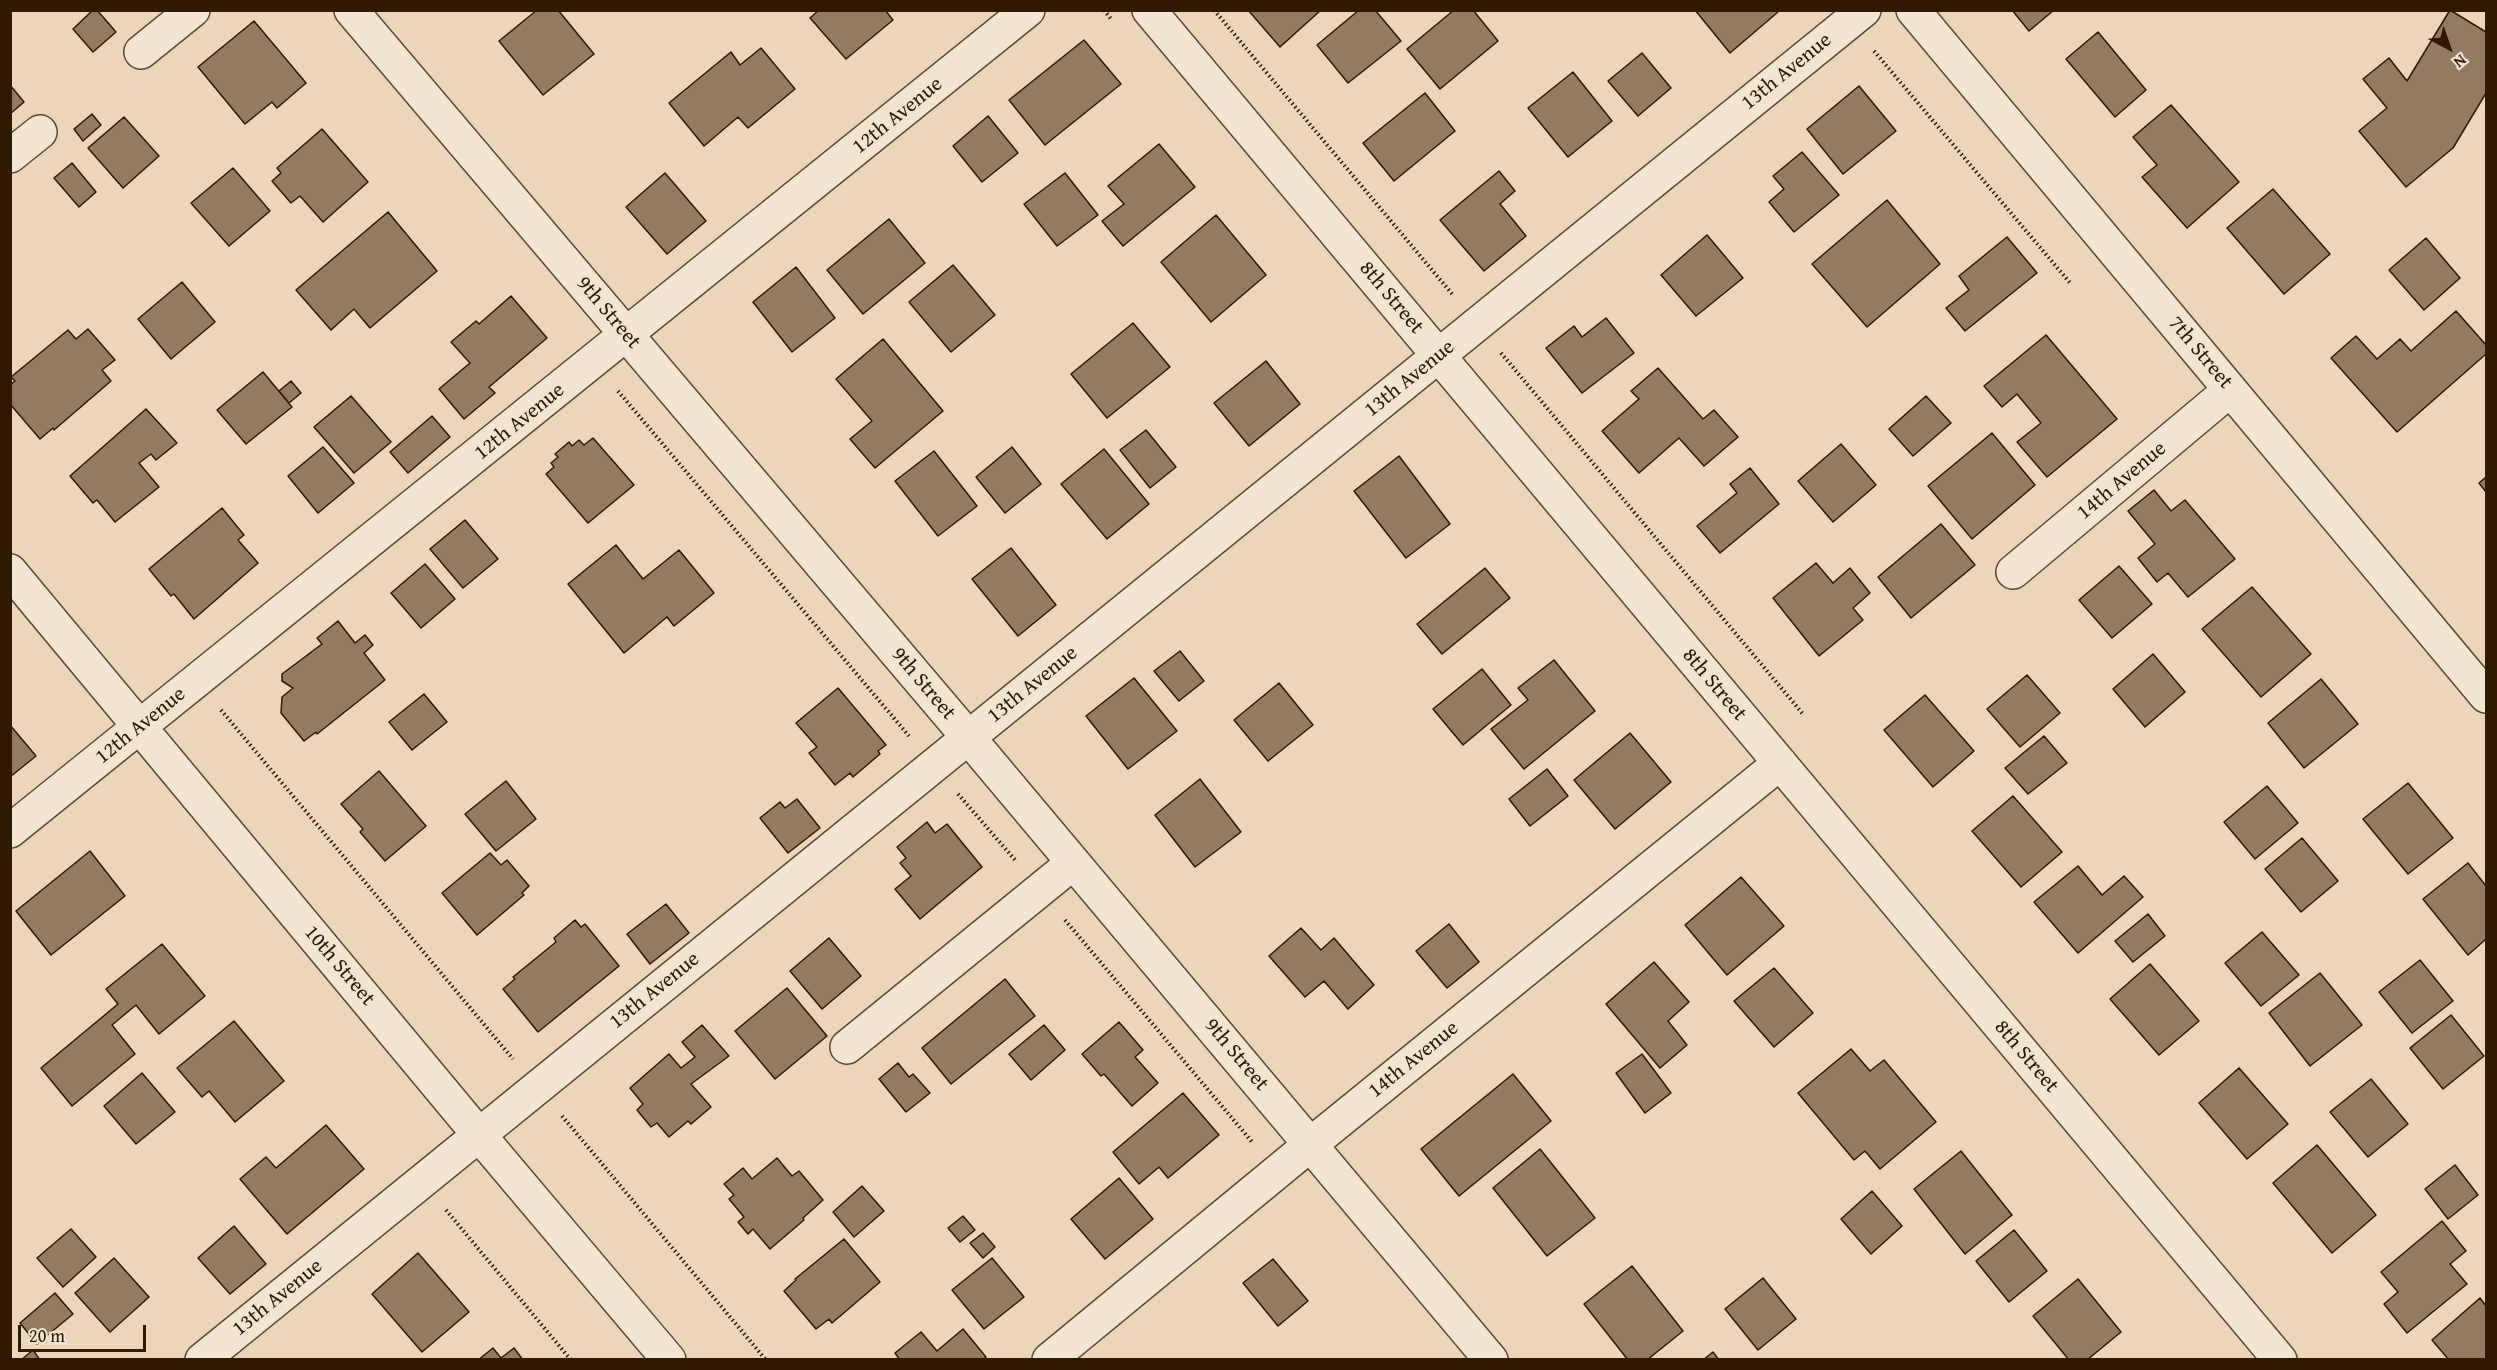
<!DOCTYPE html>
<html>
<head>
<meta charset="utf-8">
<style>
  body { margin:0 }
  #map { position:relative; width:2497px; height:1370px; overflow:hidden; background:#ebd7b8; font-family:"Gentium Book Plus",serif }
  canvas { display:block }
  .frame { position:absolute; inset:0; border:12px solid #2f1900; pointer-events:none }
  .north { position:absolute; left:2419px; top:18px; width:60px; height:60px; -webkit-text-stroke:4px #f2e5d1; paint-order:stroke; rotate:140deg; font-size:16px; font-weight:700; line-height:24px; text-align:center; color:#2f1900 }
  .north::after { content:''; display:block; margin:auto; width:21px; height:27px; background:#2f1900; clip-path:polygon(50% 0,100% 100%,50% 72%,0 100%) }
  .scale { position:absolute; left:18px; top:1325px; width:128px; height:27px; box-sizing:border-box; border:3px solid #2f1900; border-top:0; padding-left:8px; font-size:18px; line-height:21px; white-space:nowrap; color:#2f1900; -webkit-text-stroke:4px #f2e5d1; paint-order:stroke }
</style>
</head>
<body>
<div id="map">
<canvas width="2497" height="1370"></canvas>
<div class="frame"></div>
<div class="north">N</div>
<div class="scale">20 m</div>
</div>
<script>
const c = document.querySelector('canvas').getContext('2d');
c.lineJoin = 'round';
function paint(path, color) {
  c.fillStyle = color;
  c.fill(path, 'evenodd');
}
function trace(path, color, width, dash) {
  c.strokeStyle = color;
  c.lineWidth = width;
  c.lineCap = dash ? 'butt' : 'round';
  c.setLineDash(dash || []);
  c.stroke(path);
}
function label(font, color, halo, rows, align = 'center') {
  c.font = font + ' "Gentium Book Plus",serif';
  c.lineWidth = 5;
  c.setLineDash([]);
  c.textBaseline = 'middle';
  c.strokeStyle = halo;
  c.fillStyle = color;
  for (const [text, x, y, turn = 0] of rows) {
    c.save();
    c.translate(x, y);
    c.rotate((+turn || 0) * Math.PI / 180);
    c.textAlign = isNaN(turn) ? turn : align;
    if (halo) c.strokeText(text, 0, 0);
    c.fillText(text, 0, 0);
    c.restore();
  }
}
const building = new Path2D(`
  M 93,10 L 97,10 L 116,32 L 93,52 L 73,29 Z
  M 537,10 L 558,10 L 594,54 L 543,95 L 499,41 Z
  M 819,10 L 885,10 L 893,20 L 846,59 L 810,18 Z
  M 1248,10 L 1321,10 L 1280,47 Z
  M 1359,10 L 1375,10 L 1401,41 L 1348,83 L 1317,45 Z
  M 1454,10 L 1473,10 L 1498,41 L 1440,89 L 1407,49 Z
  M 1695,10 L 1776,10 L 1778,12 L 1730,53 Z
  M 2012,10 L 2054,10 L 2029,31 Z
  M 2450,10 L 2486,32 L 2486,93 L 2453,148 L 2406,187 L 2359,131 L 2387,108 L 2363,79 L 2389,58 L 2407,81 Z
  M 254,21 L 306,83 L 277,108 L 272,102 L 245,124 L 198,67 Z
  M 2098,32 L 2146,90 L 2115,117 L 2066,59 Z
  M 1084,40 L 1121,84 L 1045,145 L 1009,100 Z
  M 761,48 L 795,89 L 748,128 L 738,117 L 704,146 L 669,103 L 731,52 L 740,65 Z
  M 1642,53 L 1671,88 L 1638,116 L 1608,81 Z
  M 1573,72 L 1612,121 L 1568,157 L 1528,108 Z
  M 10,85 L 24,102 L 10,114 Z
  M 1859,86 L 1896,131 L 1843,174 L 1807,129 Z
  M 1425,93 L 1455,131 L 1394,181 L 1363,143 Z
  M 2171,105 L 2239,182 L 2187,228 L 2142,177 L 2157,165 L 2133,137 Z
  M 92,114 L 101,125 L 83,141 L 74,129 Z
  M 988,116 L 1018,153 L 982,182 L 953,146 Z
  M 124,117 L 159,156 L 123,188 L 88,148 Z
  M 322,129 L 368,182 L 323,222 L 300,196 L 291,203 L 272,181 L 281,173 L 277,168 Z
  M 1159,144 L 1195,187 L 1123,246 L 1102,221 L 1124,204 L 1108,186 Z
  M 1802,152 L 1839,195 L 1794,232 L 1769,202 L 1784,189 L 1773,176 Z
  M 72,163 L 96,192 L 79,207 L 54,178 Z
  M 233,168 L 270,211 L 229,246 L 191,203 Z
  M 1499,171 L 1515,191 L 1500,204 L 1526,236 L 1484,271 L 1440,220 Z
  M 665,173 L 706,221 L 667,254 L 626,207 Z
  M 1065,173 L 1098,215 L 1057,246 L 1024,204 Z
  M 2273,189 L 2330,254 L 2284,294 L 2227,228 Z
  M 1887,200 L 1940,264 L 1867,327 L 1812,264 Z
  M 388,212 L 437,271 L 370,328 L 354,309 L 331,330 L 296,290 Z
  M 1216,215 L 1266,275 L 1211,322 L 1161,262 Z
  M 889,219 L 925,263 L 863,314 L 827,270 Z
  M 1707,235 L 1743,278 L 1696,316 L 1661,275 Z
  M 2007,237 L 2037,273 L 1965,331 L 1946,308 L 1969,290 L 1959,276 Z
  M 2426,238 L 2460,278 L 2424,310 L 2389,270 Z
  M 953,265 L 995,315 L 951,352 L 909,302 Z
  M 796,267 L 835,318 L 792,352 L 753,302 Z
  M 182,282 L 215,322 L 171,359 L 138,319 Z
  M 511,296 L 547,338 L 489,387 L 495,393 L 464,419 L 439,389 L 470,363 L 451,342 L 476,321 L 479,324 Z
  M 2456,311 L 2486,345 L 2486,354 L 2397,432 L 2331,358 L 2356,336 L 2377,359 L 2400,339 L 2411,351 Z
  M 1606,318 L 1634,353 L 1582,393 L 1546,348 L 1574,326 L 1582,337 Z
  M 1133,323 L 1170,367 L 1107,418 L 1071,374 Z
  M 88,329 L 115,360 L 102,370 L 111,381 L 54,430 L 53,428 L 40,439 L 10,404 L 10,385 L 15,381 L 11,377 L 68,330 L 76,339 Z
  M 2046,335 L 2117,419 L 2047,477 L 2017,442 L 2041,423 L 2017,394 L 2002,407 L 1984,386 Z
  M 883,339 L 943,411 L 875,468 L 850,439 L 872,421 L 836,379 Z
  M 1266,361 L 1300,404 L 1249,446 L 1214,403 Z
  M 1658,368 L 1703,419 L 1714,410 L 1738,437 L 1704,466 L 1679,438 L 1639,473 L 1602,431 L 1639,399 L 1631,391 Z
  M 263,372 L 292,407 L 246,444 L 217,410 Z
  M 291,381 L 301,393 L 289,403 L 279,391 Z
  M 351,396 L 391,442 L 354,473 L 314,427 Z
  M 1926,396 L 1951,423 L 1913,456 L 1889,429 Z
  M 146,409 L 177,443 L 156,460 L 151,454 L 139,463 L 159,487 L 115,522 L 97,500 L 93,503 L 70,476 Z
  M 432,416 L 450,437 L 408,473 L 390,452 Z
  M 1146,430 L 1176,467 L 1150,488 L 1120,450 Z
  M 1992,433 L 2035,485 L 1972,539 L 1928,486 Z
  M 593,438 L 634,485 L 588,523 L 546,474 L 554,467 L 551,463 L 558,457 L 555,454 L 569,442 L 572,446 L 579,440 L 584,445 Z
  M 1841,444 L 1876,485 L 1833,522 L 1798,481 Z
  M 323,447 L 354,483 L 318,513 L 288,476 Z
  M 1012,447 L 1041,484 L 1005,513 L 976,477 Z
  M 1104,449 L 1149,504 L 1107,539 L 1061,484 Z
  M 934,451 L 977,506 L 938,536 L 895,481 Z
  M 1399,456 L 1450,524 L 1406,558 L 1354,491 Z
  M 1750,468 L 1779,504 L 1720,553 L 1697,526 L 1737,493 L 1730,484 Z
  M 2486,477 L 2486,492 L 2479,483 Z
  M 2154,490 L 2171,511 L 2185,500 L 2235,559 L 2188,597 L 2168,573 L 2157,582 L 2138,558 L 2155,544 L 2128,511 Z
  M 222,508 L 244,535 L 238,540 L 258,563 L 194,619 L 174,594 L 171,596 L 149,569 Z
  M 465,520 L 498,559 L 463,588 L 430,549 Z
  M 1941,524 L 1975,565 L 1911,618 L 1878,577 Z
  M 616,545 L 643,579 L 679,550 L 714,593 L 674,626 L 667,617 L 624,653 L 568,584 Z
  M 1011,548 L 1056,605 L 1018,636 L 972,579 Z
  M 1816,563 L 1833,583 L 1850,568 L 1870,593 L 1853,608 L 1863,620 L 1819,656 L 1773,598 Z
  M 425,564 L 455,599 L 421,628 L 391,593 Z
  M 2119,566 L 2152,604 L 2112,638 L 2079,600 Z
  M 1485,568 L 1510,598 L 1442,654 L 1417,624 Z
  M 2252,587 L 2311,654 L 2261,697 L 2202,629 Z
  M 338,621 L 355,643 L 365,635 L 373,645 L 364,653 L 385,680 L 317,734 L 316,732 L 304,741 L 281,713 L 282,697 L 293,688 L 282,681 L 282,674 L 322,644 L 317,638 Z
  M 1180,651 L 1204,681 L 1179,701 L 1154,671 Z
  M 2153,654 L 2185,692 L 2145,727 L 2113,689 Z
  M 1554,660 L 1595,711 L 1524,769 L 1491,729 L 1528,700 L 1518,688 Z
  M 1482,669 L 1511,705 L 1463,745 L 1433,709 Z
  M 2027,675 L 2060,713 L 2020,747 L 1987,709 Z
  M 1134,678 L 1177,731 L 1128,769 L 1086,716 Z
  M 2321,679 L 2358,724 L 2304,768 L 2268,723 Z
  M 1279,683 L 1313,725 L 1268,761 L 1234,720 Z
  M 838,688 L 886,745 L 878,751 L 880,754 L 853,777 L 850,773 L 835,785 L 809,753 L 817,747 L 796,723 Z
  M 424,694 L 447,722 L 412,750 L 389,722 Z
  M 1925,695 L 1974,751 L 1933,787 L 1884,730 Z
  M 10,725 L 36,756 L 10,777 Z
  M 1630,733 L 1671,782 L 1615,829 L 1574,780 Z
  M 2044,736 L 2067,763 L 2028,794 L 2005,768 Z
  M 1547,769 L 1568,796 L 1530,826 L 1509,799 Z
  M 379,771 L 426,826 L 385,861 L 360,832 L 363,829 L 341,804 Z
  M 1200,779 L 1241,832 L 1195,867 L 1155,815 Z
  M 506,781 L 536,819 L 496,851 L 465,814 Z
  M 2408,783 L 2453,838 L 2408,874 L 2363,819 Z
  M 2267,786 L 2298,823 L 2255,859 L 2224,822 Z
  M 2013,796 L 2062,852 L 2021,887 L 1972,831 Z
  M 797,799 L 820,828 L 788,853 L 760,818 L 780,802 L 785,808 Z
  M 927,822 L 935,833 L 947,824 L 982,867 L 920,919 L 895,889 L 911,876 L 900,863 L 906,858 L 897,847 Z
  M 2302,838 L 2338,881 L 2301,912 L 2265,869 Z
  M 90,851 L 125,896 L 51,955 L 16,911 Z
  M 490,853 L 501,865 L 507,860 L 529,886 L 522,893 L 524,895 L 477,935 L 442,893 Z
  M 2468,863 L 2486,886 L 2486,939 L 2468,955 L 2423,899 Z
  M 2078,866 L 2102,895 L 2124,876 L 2143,897 L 2078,953 L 2034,902 Z
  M 1741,877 L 1784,926 L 1727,975 L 1685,925 Z
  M 666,904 L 689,933 L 650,964 L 627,934 Z
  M 2148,914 L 2165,936 L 2133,962 L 2115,941 Z
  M 575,920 L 581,927 L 585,924 L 619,966 L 538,1032 L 503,989 L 515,979 L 513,977 L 556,942 L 554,938 Z
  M 1449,924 L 1479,962 L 1447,988 L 1416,951 Z
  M 1301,928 L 1321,950 L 1334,938 L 1374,985 L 1348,1009 L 1324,981 L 1305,997 L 1269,956 Z
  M 2262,932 L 2299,975 L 2261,1006 L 2225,963 Z
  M 829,938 L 861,976 L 822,1009 L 790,971 Z
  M 162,944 L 205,996 L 159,1034 L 136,1005 L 112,1025 L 135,1054 L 72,1106 L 41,1068 L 118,1004 L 106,989 Z
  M 2420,960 L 2453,1001 L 2412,1033 L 2379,992 Z
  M 1654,962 L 1689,1002 L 1668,1021 L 1687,1045 L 1660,1068 L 1606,1004 Z
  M 2150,964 L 2199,1021 L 2159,1055 L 2110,999 Z
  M 1774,968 L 1813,1013 L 1774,1047 L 1734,1001 Z
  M 2320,973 L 2362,1025 L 2310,1066 L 2269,1013 Z
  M 1005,979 L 1035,1016 L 951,1084 L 922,1048 Z
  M 787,988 L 827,1036 L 775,1079 L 735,1031 Z
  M 2451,1015 L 2484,1056 L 2443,1089 L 2410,1048 Z
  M 234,1021 L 284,1081 L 235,1122 L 209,1091 L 202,1097 L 177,1068 Z
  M 1119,1022 L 1143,1050 L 1135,1057 L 1158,1083 L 1132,1106 L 1104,1074 L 1101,1076 L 1082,1054 Z
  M 702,1025 L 729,1056 L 691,1084 L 711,1107 L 691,1124 L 688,1121 L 669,1137 L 657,1123 L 651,1127 L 637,1110 L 643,1104 L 630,1088 L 669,1054 L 681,1068 L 695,1057 L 682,1042 Z
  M 1044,1025 L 1065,1050 L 1031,1080 L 1009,1054 Z
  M 1851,1049 L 1870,1071 L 1884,1060 L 1936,1122 L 1880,1169 L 1865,1151 L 1854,1160 L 1798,1093 Z
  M 1642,1054 L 1671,1093 L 1645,1113 L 1616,1073 Z
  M 898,1063 L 909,1077 L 913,1074 L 930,1093 L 906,1112 L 879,1079 Z
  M 2239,1068 L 2288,1124 L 2247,1159 L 2199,1103 Z
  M 142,1073 L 175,1112 L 136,1144 L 104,1106 Z
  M 1513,1074 L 1551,1121 L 1459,1196 L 1421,1149 Z
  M 2371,1079 L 2408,1124 L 2368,1157 L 2330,1112 Z
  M 1183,1093 L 1219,1135 L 1168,1178 L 1159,1167 L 1139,1184 L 1113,1152 Z
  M 326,1125 L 364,1169 L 287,1234 L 240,1179 L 266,1157 L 276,1168 Z
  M 2317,1145 L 2376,1215 L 2332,1253 L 2273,1183 Z
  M 1540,1149 L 1595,1218 L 1547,1256 L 1493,1188 Z
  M 1961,1151 L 2012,1215 L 1965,1254 L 1914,1189 Z
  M 777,1158 L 792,1176 L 799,1171 L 823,1200 L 803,1218 L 804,1220 L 770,1249 L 753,1229 L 748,1234 L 738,1222 L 744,1217 L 729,1199 L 734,1195 L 724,1184 L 743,1168 L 752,1179 Z
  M 2455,1165 L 2478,1195 L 2448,1219 L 2425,1189 Z
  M 1119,1178 L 1153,1219 L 1105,1259 L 1071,1219 Z
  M 862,1186 L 884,1211 L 854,1237 L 833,1212 Z
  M 1872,1191 L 1902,1226 L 1871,1254 L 1841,1219 Z
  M 963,1216 L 975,1230 L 960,1242 L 948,1228 Z
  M 2442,1221 L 2466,1251 L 2450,1264 L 2467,1284 L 2407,1333 L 2384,1304 L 2398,1292 L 2381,1272 Z
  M 234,1226 L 266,1264 L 230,1294 L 198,1258 Z
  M 71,1229 L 96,1257 L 63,1287 L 37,1258 Z
  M 2014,1230 L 2047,1271 L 2009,1302 L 1976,1261 Z
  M 983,1233 L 995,1247 L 983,1258 L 970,1243 Z
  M 844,1239 L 880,1282 L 832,1323 L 829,1319 L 816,1329 L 784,1291 L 796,1280 L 795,1279 Z
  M 418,1253 L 469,1312 L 422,1352 L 372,1294 Z
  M 114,1258 L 149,1297 L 110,1332 L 75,1293 Z
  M 992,1258 L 1024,1297 L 984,1329 L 952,1290 Z
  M 1273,1259 L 1308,1301 L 1278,1326 L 1243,1283 Z
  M 1632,1266 L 1683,1331 L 1647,1360 L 1628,1360 L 1584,1304 Z
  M 1763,1278 L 1796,1319 L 1758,1350 L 1725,1309 Z
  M 2078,1279 L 2121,1332 L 2087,1360 L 2069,1360 L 2033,1316 Z
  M 55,1293 L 73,1314 L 37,1344 L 20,1323 Z
  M 2480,1298 L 2486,1306 L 2486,1360 L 2449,1360 L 2432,1340 Z
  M 963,1329 L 986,1357 L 983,1360 L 900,1360 L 895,1353 L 921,1332 L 937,1351 Z
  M 493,1348 L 501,1358 L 514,1348 L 523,1360 L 478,1360 Z
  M 33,1350 L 40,1360 L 21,1360 Z
  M 1713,1352 L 1719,1360 L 1703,1360 Z`);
paint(building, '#917c60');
trace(building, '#2f1900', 1.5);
const minor = new Path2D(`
  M 351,10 L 968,737 L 1491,1360
  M 1149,10 L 2280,1360
  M 1913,10 L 2486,696
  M 141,52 L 193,10
  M 10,156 L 40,132
  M 10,571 L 479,1135 L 669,1360
  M 2013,572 L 2230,390
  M 10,831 L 1028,10
  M 847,1047 L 1073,863
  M 202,1360 L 1864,10
  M 1049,1360 L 1311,1144 L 1780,763`);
trace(minor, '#5e482e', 36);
trace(new Path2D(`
  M 1104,10 L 1111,19
  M 1214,10 L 1453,295
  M 1874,51 L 2071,284
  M 1501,353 L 1803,714
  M 618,391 L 909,736
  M 221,710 L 513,1059
  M 958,794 L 1016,861
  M 1065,920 L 1253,1143
  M 562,1116 L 766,1360
  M 446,1210 L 571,1360`), '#2f1900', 4, [1.5, 3]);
trace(minor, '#f2e5d1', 33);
label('21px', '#2f1900', '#f2e5d1', [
  ["13th Avenue",1787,72,-39],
  ["12th Avenue",898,116,-39],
  ["8th Street",1391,298,50],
  ["9th Street",608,313,50],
  ["7th Street",2200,353,50],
  ["13th Avenue",1410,379,-39],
  ["12th Avenue",520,422,-39],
  ["14th Avenue",2122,481,-40],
  ["9th Street",923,684,50],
  ["13th Avenue",1033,685,-39],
  ["8th Street",1714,685,50],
  ["12th Avenue",141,726,-39],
  ["10th Street",339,966,50],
  ["13th Avenue",655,991,-39],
  ["9th Street",1236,1055,50],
  ["8th Street",2026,1057,50],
  ["14th Avenue",1414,1060,-39],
  ["13th Avenue",278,1298,-39]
]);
</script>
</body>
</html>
